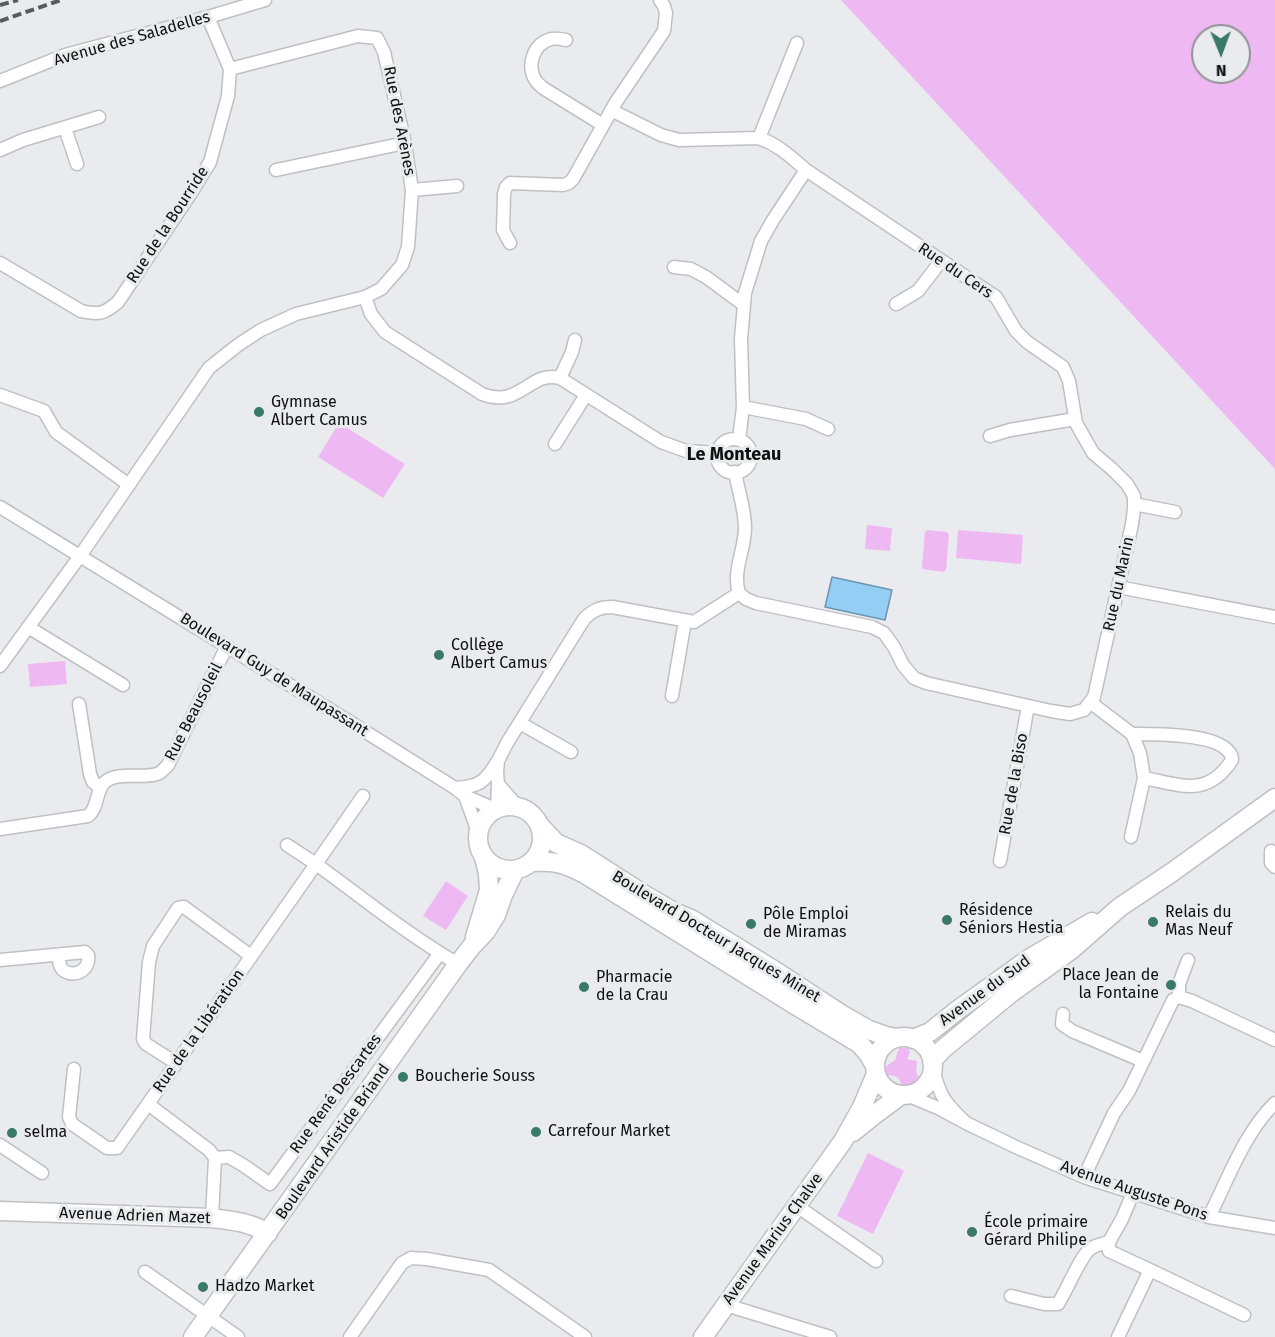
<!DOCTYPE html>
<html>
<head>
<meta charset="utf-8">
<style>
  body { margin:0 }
  #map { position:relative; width:1275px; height:1337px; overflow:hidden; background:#eaebee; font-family:"Fira Sans",sans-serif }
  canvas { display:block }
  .north { position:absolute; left:1191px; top:24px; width:60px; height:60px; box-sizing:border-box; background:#eaebee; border:2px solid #929396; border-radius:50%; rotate:179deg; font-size:16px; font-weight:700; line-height:24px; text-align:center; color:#0f1011 }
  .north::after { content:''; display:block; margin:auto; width:21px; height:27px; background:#387968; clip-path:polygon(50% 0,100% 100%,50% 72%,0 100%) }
</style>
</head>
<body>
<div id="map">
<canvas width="1275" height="1337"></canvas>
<div class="north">N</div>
</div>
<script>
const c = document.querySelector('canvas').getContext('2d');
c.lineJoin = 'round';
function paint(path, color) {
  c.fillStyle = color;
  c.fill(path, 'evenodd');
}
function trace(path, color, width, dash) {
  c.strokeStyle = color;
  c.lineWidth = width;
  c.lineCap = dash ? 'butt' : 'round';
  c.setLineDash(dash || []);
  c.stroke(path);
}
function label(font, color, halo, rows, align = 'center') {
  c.font = font + ' "Fira Sans",sans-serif';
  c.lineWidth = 6;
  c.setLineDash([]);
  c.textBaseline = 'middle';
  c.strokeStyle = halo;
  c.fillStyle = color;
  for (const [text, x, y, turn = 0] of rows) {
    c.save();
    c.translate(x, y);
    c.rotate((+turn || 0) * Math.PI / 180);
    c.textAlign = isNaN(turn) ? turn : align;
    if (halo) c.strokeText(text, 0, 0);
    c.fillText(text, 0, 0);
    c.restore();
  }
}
paint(new Path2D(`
  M 841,0 L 1275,0 L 1275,469 ZM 1203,36 L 1239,36 L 1239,72 L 1203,72 Z
  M 339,423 L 405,464 L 383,498 L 318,457 Z
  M 867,525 L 892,528 L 890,551 L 865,549 Z
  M 928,530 L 947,532 L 949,535 L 946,570 L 943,572 L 923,569 L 922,567 L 925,532 Z
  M 958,530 L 1023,535 L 1021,564 L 956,558 Z
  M 65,661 L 67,684 L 30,687 L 28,664 Z
  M 446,881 L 468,896 L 446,930 L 423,916 Z
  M 899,1048 L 908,1048 L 910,1052 L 907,1059 L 917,1061 L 916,1072 L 918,1076 L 921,1077 C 916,1083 911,1087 902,1086 C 898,1075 897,1077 887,1075 L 885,1067 L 895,1060 Z
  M 868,1153 L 904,1171 L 873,1234 L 837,1216 Z`), '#eeb9f3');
const water = new Path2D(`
  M 832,577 L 892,590 L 885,620 L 825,607 Z`);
paint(water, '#94cef5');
trace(water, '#6c95b1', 1.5);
const street = new Path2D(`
  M 566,40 C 561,39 555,38 551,39 C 533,44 526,66 536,81 C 536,82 542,87 543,88 L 603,125
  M 0,81 L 65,55 L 208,17 L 265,0
  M 611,110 L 661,135 L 679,140 L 759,138 C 779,145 791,157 806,170 L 996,297 L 1016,331 L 1027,342 L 1063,367 L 1069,381 L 1076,423 L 1093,453 L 1112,469 L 1127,484 L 1134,496 L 1134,509 L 1132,524 L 1094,697 L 1084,710 L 1070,714 L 1051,711 L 926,683 L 914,678 L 903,665 L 894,647 L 884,633 L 872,627 L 756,603 L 746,599 L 739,593
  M 65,128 L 77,164
  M 759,138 L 797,43
  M 0,150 L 23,140 L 99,117
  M 276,170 L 405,143
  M 412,190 L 457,186
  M 510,243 L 503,230 L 504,194 L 506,187 L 510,183 L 563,185 L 569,183 L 573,179 L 616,102 L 664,31 L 666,13 L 664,6 L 660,0
  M 0,263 L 81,311 C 99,315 104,314 118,302 L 191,193 L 210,162 L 228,96 L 230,69 L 208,17
  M 674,267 L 691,269 L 706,277 L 744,305
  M 365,297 L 371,314 L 385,332 L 482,394 C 521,409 529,370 560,378 L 661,442 L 686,451 L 717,453
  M 896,304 L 918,291 L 941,261
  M 560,378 L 572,352 L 575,340
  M 0,395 L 44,411 L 56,432 L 129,485
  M 743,407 L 806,419 L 828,429
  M 990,436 L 1010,430 L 1075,419
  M717 456a17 17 0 1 1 34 0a17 17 0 1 1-34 0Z
  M 739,440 L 743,407 L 741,339 L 745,293 L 761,241 L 773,220 L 806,170
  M 555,444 L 586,395
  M 1134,504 L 1175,512
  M 0,507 L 350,722 L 455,788 L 465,796 L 495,809
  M 1118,587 L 1275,617
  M 28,627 L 123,685
  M 0,666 L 80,556 L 209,368 L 238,345 L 261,330 L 296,314 L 365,297 L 381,289 L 402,265 L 408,247 L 412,190 L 405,143 L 384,52 L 377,38 L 358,36 L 230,69
  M 672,696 L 685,621
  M 1090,702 L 1132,734 L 1140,753 L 1144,778 L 1131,837
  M 79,704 L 90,774 L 93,782 L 100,788
  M 520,723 L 571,752
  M 1132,734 C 1154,734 1215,733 1229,752 C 1231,754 1232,757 1232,760 C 1207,798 1181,785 1144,778
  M 498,784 L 518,807
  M 455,788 C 479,787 485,782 497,762
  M 465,796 L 478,832
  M 497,809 L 498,784 L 497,773 L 498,761 L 507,743 L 584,619 C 593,610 600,607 612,607 L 694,622 L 739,593 C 732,571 745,550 745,528 C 745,509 738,490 735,472
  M 0,829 L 88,816 C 99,807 95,791 105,782 C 118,771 141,779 157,774 C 161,773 165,768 168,765 L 227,646
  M 287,845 L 316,864 L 363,796
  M 1271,851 L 1271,863 L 1275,867
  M 1000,861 L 1028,706
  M 0,960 L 85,952 L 88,955 C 91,971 72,979 62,969 C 59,965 59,960 58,955
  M 1179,997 L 1179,984 L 1188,960
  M 1063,1014 L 1062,1024 L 1072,1031 L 1143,1061
  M 176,1063 L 146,1044 L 143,1039 L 149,962 L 153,946 L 178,908 L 184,907 L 251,956
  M 74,1069 L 69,1117 L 72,1124 L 107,1148 L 117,1148 L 316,864 C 363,898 408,935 458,964
  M 907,1095 L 938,1108 L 966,1123 C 945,1103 940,1097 933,1069
  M 148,1104 L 209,1150 L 215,1158 L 212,1218
  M 966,1123 L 1016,1147 L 1084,1177 L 1209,1217 L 1275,1228
  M 0,1145 L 42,1173
  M 215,1158 L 229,1157 L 243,1165 L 270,1184 L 440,953
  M 1084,1177 L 1114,1113 L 1129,1091 L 1173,1000 L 1179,997 L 1192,1001 L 1275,1040
  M 797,1206 L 876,1261
  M 1209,1217 C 1228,1179 1245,1132 1275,1103
  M 1150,1270 L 1244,1315
  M 145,1272 L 238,1337
  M 1011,1296 L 1044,1304 L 1058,1304 C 1067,1290 1080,1257 1090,1249 C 1095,1245 1103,1244 1109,1242
  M 726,1305 L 830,1337
  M 350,1337 L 402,1263 L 411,1258 L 427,1259 L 489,1270 L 585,1337
  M 1118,1337 L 1150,1270 L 1109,1251 L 1109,1242 L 1122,1219 L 1133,1193`);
const secondary = new Path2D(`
  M478 838a32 32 0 1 1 64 0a32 32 0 1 1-64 0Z
  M 540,826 L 556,843 L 581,854 L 645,895 L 674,912 L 691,919 L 780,974 L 841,1014 L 869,1030 L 886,1036 L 897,1038
  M 531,862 C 556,861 563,863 585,874 L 792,1003 L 860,1044 L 869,1055 L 875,1066
  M 475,937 L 489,890 L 488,874 L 484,857
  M875 1066a29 29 0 1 1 58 0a29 29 0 1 1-58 0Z
  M 913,1039 L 930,1032 L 959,1009 L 1030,958 L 1092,922
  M 932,1061 L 943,1049 L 1011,993 L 1071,950 L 1120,907 L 1171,873 L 1275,798
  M 853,1132 L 874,1115 L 901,1095
  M 0,1211 L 212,1218 C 234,1221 249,1222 268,1233
  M 193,1337 L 458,964 L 472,946 L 486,931 L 496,915 L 503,895 L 515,870
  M 703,1337 L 843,1141 L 862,1107 L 876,1074`);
trace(street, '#c0c0c4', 15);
trace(secondary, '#c0c0c4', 21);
trace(street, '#fff', 12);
trace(secondary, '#fff', 18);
trace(new Path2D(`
  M 0,5 L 18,0
  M 0,21 L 61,0`), '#595a5b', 4, [9, 4.5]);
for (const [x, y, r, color] of [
  [259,412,6,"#387968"],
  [439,655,6,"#387968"],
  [947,920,6,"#387968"],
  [1153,922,6,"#387968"],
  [751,924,6,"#387968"],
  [1171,985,6,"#387968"],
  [584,987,6,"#387968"],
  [403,1077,6,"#387968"],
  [536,1132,6,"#387968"],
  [12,1133,6,"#387968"],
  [972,1232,6,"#387968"],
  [203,1287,6,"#387968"]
]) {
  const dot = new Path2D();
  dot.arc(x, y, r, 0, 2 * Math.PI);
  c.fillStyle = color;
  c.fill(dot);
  trace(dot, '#eaebee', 2);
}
label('16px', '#0f1011', '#eaebee', [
  ["Avenue des Saladelles",132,39,-16],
  ["Rue des Arènes",399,121,79],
  ["Rue de la Bourride",168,225,-57],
  ["Rue du Cers",955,271,34],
  ["Rue du Marin",1119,584,-78],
  ["Boulevard Guy de Maupassant",274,675,32],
  ["Rue Beausoleil",194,712,-63],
  ["Rue de la Biso",1014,784,-80],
  ["Boulevard Docteur Jacques Minet",716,937,31],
  ["Avenue du Sud",985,991,-36],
  ["Rue de la Libération",199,1031,-55],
  ["Rue René Descartes",336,1094,-54],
  ["Boulevard Aristide Briand",333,1142,-55],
  ["Avenue Auguste Pons",1134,1191,19],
  ["Avenue Adrien Mazet",135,1216,2],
  ["Avenue Marius Chalve",773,1239,-54]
]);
label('16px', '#0f1011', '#eaebee', [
  ["Gymnase",271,403],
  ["Albert Camus",271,421],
  ["Collège",451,646],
  ["Albert Camus",451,664],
  ["Résidence",959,911],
  ["Séniors Hestia",959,929],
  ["Relais du",1165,913],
  ["Mas Neuf",1165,931],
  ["Pôle Emploi",763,915],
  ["de Miramas",763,933],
  ["Place Jean de",1159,976,"right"],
  ["la Fontaine",1159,994,"right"],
  ["Pharmacie",596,978],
  ["de la Crau",596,996],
  ["Boucherie Souss",415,1077],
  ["Carrefour Market",548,1132],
  ["selma",24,1133],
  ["École primaire",984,1223],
  ["Gérard Philipe",984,1241],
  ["Hadzo Market",215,1287]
], 'left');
label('bold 18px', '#0f1011', '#eaebee', [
  ["Le Monteau",734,455]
]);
</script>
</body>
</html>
